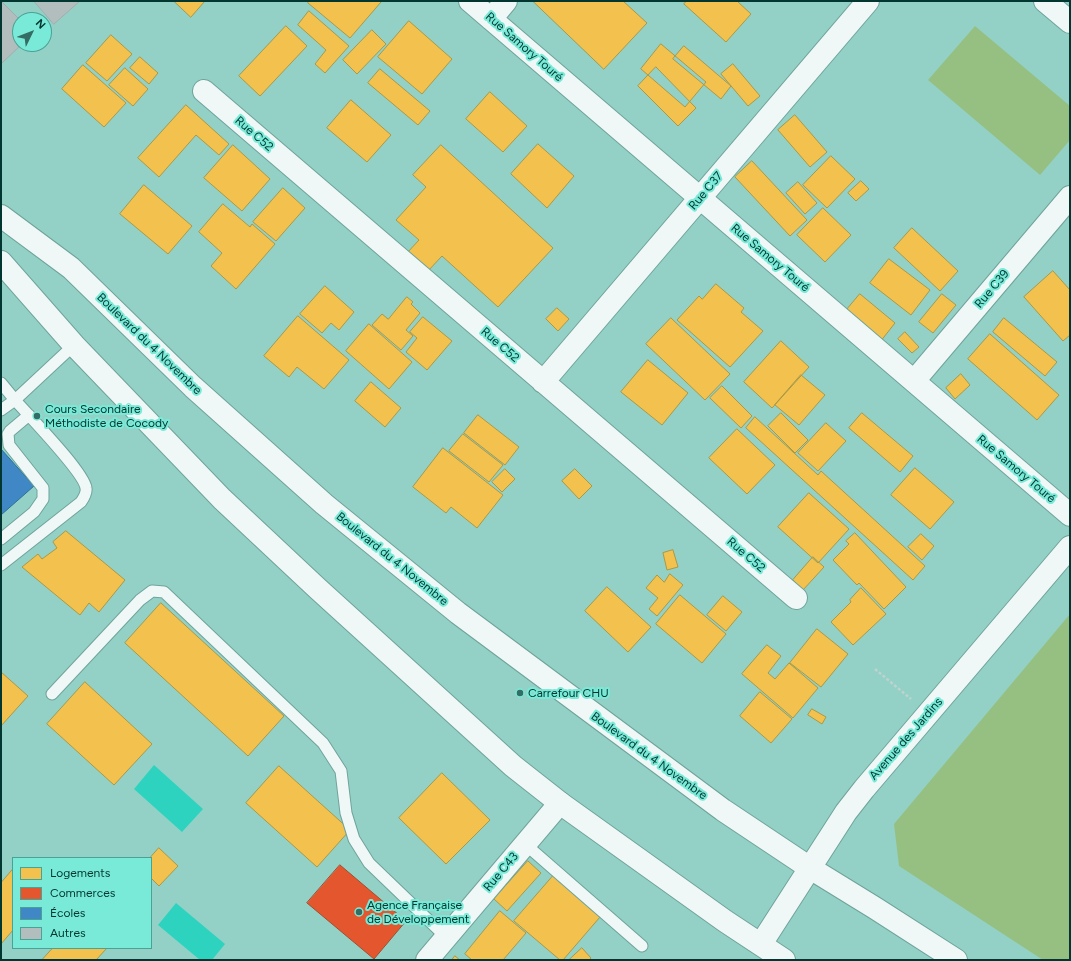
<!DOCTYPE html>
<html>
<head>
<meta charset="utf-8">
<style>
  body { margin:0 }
  #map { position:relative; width:1071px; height:961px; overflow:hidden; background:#93d1c6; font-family:Figtree,sans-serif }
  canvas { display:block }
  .frame { position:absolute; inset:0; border:2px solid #013730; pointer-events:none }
  .legend { position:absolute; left:12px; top:857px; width:140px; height:92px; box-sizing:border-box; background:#7aead8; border:1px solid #4aa295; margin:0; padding:5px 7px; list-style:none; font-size:12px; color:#013730 }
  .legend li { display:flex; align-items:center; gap:8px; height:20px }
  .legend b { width:20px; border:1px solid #4aa295 }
  .north { position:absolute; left:12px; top:12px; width:40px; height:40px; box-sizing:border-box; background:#7aead8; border:1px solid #4aa295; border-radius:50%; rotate:47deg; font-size:11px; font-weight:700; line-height:16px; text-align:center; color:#013730 }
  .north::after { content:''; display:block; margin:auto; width:14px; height:18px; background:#346d64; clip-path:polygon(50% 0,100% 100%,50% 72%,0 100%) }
</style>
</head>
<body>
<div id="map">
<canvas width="1071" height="961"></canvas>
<div class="frame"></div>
<ul class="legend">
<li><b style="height:11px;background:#f2c14e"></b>Logements</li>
<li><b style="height:11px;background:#e4572e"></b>Commerces</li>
<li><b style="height:11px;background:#3f88c5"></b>Écoles</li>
<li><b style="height:11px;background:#b2bebd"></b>Autres</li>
</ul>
<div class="north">N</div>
</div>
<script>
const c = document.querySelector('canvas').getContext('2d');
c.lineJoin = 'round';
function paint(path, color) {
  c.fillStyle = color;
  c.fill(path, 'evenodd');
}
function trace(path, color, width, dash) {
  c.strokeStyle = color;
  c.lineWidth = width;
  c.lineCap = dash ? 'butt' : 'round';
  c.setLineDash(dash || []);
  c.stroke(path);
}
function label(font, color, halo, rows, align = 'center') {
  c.font = font + ' Figtree,sans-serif';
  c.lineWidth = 4;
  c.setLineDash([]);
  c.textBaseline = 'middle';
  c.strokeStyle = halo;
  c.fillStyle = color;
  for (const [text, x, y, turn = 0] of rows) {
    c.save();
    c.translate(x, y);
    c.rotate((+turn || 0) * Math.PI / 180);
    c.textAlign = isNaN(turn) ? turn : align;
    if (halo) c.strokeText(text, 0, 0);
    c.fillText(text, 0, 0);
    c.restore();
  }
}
paint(new Path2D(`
  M 975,26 L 1070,106 L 1070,140 L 1040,175 L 928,80 Z
  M 1070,614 L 1070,960 L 1043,960 L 899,866 L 894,824 Z`), '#96c082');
paint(new Path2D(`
  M 154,765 L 203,809 L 182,832 L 134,789 Z
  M 176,903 L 225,944 L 212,960 L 200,960 L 158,925 Z`), '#2ed3c0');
const homes = new Path2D(`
  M 174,1 L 205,1 L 191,17 Z
  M 309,1 L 380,1 L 381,2 L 350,38 L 308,3 Z
  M 533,1 L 623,1 L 647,23 L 604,69 Z
  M 687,1 L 737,1 L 751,14 L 726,42 L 684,4 Z
  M 309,11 L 349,46 L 325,73 L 315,64 L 326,50 L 298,25 Z
  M 409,21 L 452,59 L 422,94 L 378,57 Z
  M 286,26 L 307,46 L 260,96 L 239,76 Z
  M 372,30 L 386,44 L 357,74 L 343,60 Z
  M 111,35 L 132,54 L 107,81 L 86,63 Z
  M 661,44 L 706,82 L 685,107 L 641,69 Z
  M 684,46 L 731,86 L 721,99 L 673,59 Z
  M 140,57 L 158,73 L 149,84 L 130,68 Z
  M 733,64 L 760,96 L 748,106 L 721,74 Z
  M 83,65 L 126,103 L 104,127 L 62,89 Z
  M 656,67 L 696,108 L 678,126 L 638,86 Z
  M 125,68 L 148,89 L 133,106 L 109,85 Z
  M 380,69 L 430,111 L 418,125 L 368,83 Z
  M 490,92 L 527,126 L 503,152 L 466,119 Z
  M 351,100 L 391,135 L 367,162 L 327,128 Z
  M 186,105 L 229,144 L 219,155 L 196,135 L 159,177 L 138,158 Z
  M 795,115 L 827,152 L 810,167 L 778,130 Z
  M 538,144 L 574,176 L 547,208 L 511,174 Z
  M 233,145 L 270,179 L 242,211 L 204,178 Z
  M 441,145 L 553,248 L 498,307 L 442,256 L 427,272 L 407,253 L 419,240 L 396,220 L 426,187 L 413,175 Z
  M 831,156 L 855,179 L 827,208 L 803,185 Z
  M 752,161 L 807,220 L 790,236 L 735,177 Z
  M 861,181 L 869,189 L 856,201 L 848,193 Z
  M 798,182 L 817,203 L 805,214 L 786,193 Z
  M 144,185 L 192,226 L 168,254 L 120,214 Z
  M 283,188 L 305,208 L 276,241 L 253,222 Z
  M 223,204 L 250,227 L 252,224 L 275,244 L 236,289 L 211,266 L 222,253 L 199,232 Z
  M 823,208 L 851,235 L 825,262 L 797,235 Z
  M 912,228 L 958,271 L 940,291 L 894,248 Z
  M 889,259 L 930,290 L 911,315 L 870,283 Z
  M 1053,271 L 1070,290 L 1070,335 L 1063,341 L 1024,297 Z
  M 716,284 L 744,308 L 741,312 L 763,331 L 730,367 L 677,320 L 699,296 L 702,299 Z
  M 325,286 L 354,312 L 339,330 L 331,323 L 322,333 L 300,314 Z
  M 860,294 L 895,323 L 880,342 L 844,313 Z
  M 942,294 L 956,305 L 933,333 L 919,322 Z
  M 407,297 L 413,302 L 411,304 L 420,313 L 406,330 L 413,336 L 401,350 L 372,325 L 382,314 L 388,319 Z
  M 557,308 L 569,319 L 558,331 L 546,319 Z
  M 298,316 L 349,360 L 324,389 L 297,367 L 289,377 L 264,356 Z
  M 423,317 L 452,341 L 427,370 L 406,352 L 417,338 L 410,332 Z
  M 671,318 L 730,374 L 705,400 L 646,344 Z
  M 1004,318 L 1057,362 L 1045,376 L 993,332 Z
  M 369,324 L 412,362 L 389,389 L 346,351 Z
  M 905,332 L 919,347 L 912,353 L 898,339 Z
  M 990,334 L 1059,395 L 1037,420 L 968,359 Z
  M 781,341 L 809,367 L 772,408 L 744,382 Z
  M 648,360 L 688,393 L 662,425 L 621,392 Z
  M 961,374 L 970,385 L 955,399 L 946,388 Z
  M 801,375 L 825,395 L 799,425 L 775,405 Z
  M 371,382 L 401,408 L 385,427 L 355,401 Z
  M 722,386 L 752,416 L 741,428 L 710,398 Z
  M 781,413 L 808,440 L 795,453 L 768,426 Z
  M 862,413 L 913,456 L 900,472 L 849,428 Z
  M 478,415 L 519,447 L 505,465 L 464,433 Z
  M 755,417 L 818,475 L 821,471 L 925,566 L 913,580 L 746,428 Z
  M 826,423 L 846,441 L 818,471 L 798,453 Z
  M 737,429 L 775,465 L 747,494 L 709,458 Z
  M 463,434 L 503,465 L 489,482 L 449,451 Z
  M 443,448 L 503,495 L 477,528 L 451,507 L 446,513 L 413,487 Z
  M 915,468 L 954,502 L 930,529 L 891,495 Z
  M 505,469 L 515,479 L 502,492 L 492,482 Z
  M 575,469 L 592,486 L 579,499 L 562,481 Z
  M 809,493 L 849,529 L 818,563 L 778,527 Z
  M 66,531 L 125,580 L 99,612 L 89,603 L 80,615 L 22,567 L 38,554 L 42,559 L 57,548 L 53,542 Z
  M 855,533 L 906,587 L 884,609 L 859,583 L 857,585 L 833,560 L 849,544 L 846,541 Z
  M 921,534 L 934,546 L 922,560 L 908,547 Z
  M 673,550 L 678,567 L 667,570 L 663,553 Z
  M 813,557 L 824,567 L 803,590 L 793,580 Z
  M 670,574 L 683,585 L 657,616 L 649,609 L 658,598 L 646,588 L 657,575 L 664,582 Z
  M 607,587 L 651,627 L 628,652 L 585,611 Z
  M 861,588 L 886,614 L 853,645 L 831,622 L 851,602 L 850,600 Z
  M 680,595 L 726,634 L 702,663 L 656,624 Z
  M 723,596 L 742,612 L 726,631 L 707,615 Z
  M 161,603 L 284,716 L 248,756 L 125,643 Z
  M 817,629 L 848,654 L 821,687 L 790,663 Z
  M 767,645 L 781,656 L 768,673 L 775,679 L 789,663 L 818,688 L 793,718 L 742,674 Z
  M 1,672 L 28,696 L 1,726 Z
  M 85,682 L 152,744 L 114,785 L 47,724 Z
  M 760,692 L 792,719 L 771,743 L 740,716 Z
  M 812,709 L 826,717 L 822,724 L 808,715 Z
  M 279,766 L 350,830 L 317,867 L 246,803 Z
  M 442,773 L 490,820 L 446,864 L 399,818 Z
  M 159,848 L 178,866 L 159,886 L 151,878 L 151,858 L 150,858 Z
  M 528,861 L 541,873 L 507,911 L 494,899 Z
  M 13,869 L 13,930 L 1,944 L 1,883 Z
  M 553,876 L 600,917 L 563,960 L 560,960 L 514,921 Z
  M 500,911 L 526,933 L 503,960 L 472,960 L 465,954 Z
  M 53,948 L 107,948 L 96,960 L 42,960 Z
  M 582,948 L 591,958 L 589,960 L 569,960 Z
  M 455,956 L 460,960 L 452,960 Z`);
paint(homes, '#f2c14e');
trace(homes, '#aa9845', 1);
const shops = new Path2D(`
  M 340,865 L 406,921 L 374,959 L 307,903 Z`);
paint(shops, '#e4572e');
trace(shops, '#a04d2f', 1);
const schools = new Path2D(`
  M 1,449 L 34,486 L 1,515 Z`);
paint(schools, '#3f88c5');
trace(schools, '#2c7098', 1);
const building = new Path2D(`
  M 1,1 L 20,20 L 20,44 L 22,44 L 1,64 Z
  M 34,1 L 80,1 L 54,24 Z`);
paint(building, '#b2bebd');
trace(building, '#a1adad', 1);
const lane = new Path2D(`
  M 1,383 L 15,400 L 74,345
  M 1,410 L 15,400 C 28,415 84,472 86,488 C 87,493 83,499 81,502 L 1,565
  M 1,539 L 34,512 L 43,499 L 43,488 L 9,445 L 8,434 L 10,431 L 29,415
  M 52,694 L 140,600 L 152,591 L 164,592 L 323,743 L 341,771 L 346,813 L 354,839 L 369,863 L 446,937
  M 525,844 L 642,946`);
const street = new Path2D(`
  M 470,1 L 1070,515
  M 1045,1 L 1070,22
  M 491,19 L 506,1
  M 204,91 L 796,598
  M 914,381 L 1070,197
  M 543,382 L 868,1
  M 427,960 L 560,803`);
const secondary = new Path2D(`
  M 761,944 L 846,812 L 864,789 L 1070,547`);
const primary = new Path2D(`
  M 1,216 L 71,268 L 193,387 L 324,504 L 458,613 L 723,810 L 810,868 L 875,908 L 956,960
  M 1,262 L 74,345 L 222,499 L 317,588 L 513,766 L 560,803 L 725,921 L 784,960`);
trace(lane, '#6fa39b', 13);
trace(street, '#6fa39b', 24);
trace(secondary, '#6fa39b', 24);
trace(primary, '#6fa39b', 24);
trace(new Path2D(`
  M 875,669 L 911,699`), '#bed3cf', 2.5, [3, 2]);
trace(lane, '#eff8f6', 11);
trace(street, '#eff8f6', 22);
trace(secondary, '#eff8f6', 22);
trace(primary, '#eff8f6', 22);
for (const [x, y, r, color] of [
  [37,416,4,"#346d64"],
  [520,693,4,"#346d64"],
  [359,912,4,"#346d64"]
]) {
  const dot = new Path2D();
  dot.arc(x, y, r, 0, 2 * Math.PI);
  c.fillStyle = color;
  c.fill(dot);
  trace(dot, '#7aead8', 1.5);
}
label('12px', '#013730', '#7aead8', [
  ["Rue Samory Touré",524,47,41],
  ["Rue C52",254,134,41],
  ["Rue C37",706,191,-50],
  ["Rue Samory Touré",770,258,40],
  ["Rue C39",992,289,-50],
  ["Boulevard du 4 Novembre",149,344,44],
  ["Rue C52",500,345,41],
  ["Rue Samory Touré",1016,469,40],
  ["Rue C52",746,555,41],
  ["Boulevard du 4 Novembre",392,559,39],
  ["Avenue des Jardins",906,739,-49],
  ["Boulevard du 4 Novembre",649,756,36],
  ["Rue C43",501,872,-50]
]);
label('12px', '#013730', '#7aead8', [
  ["Cours Secondaire",45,409],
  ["Méthodiste de Cocody",45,423],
  ["Carrefour CHU",528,693],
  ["Agence Française",367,905],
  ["de Développement",367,919]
], 'left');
</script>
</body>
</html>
